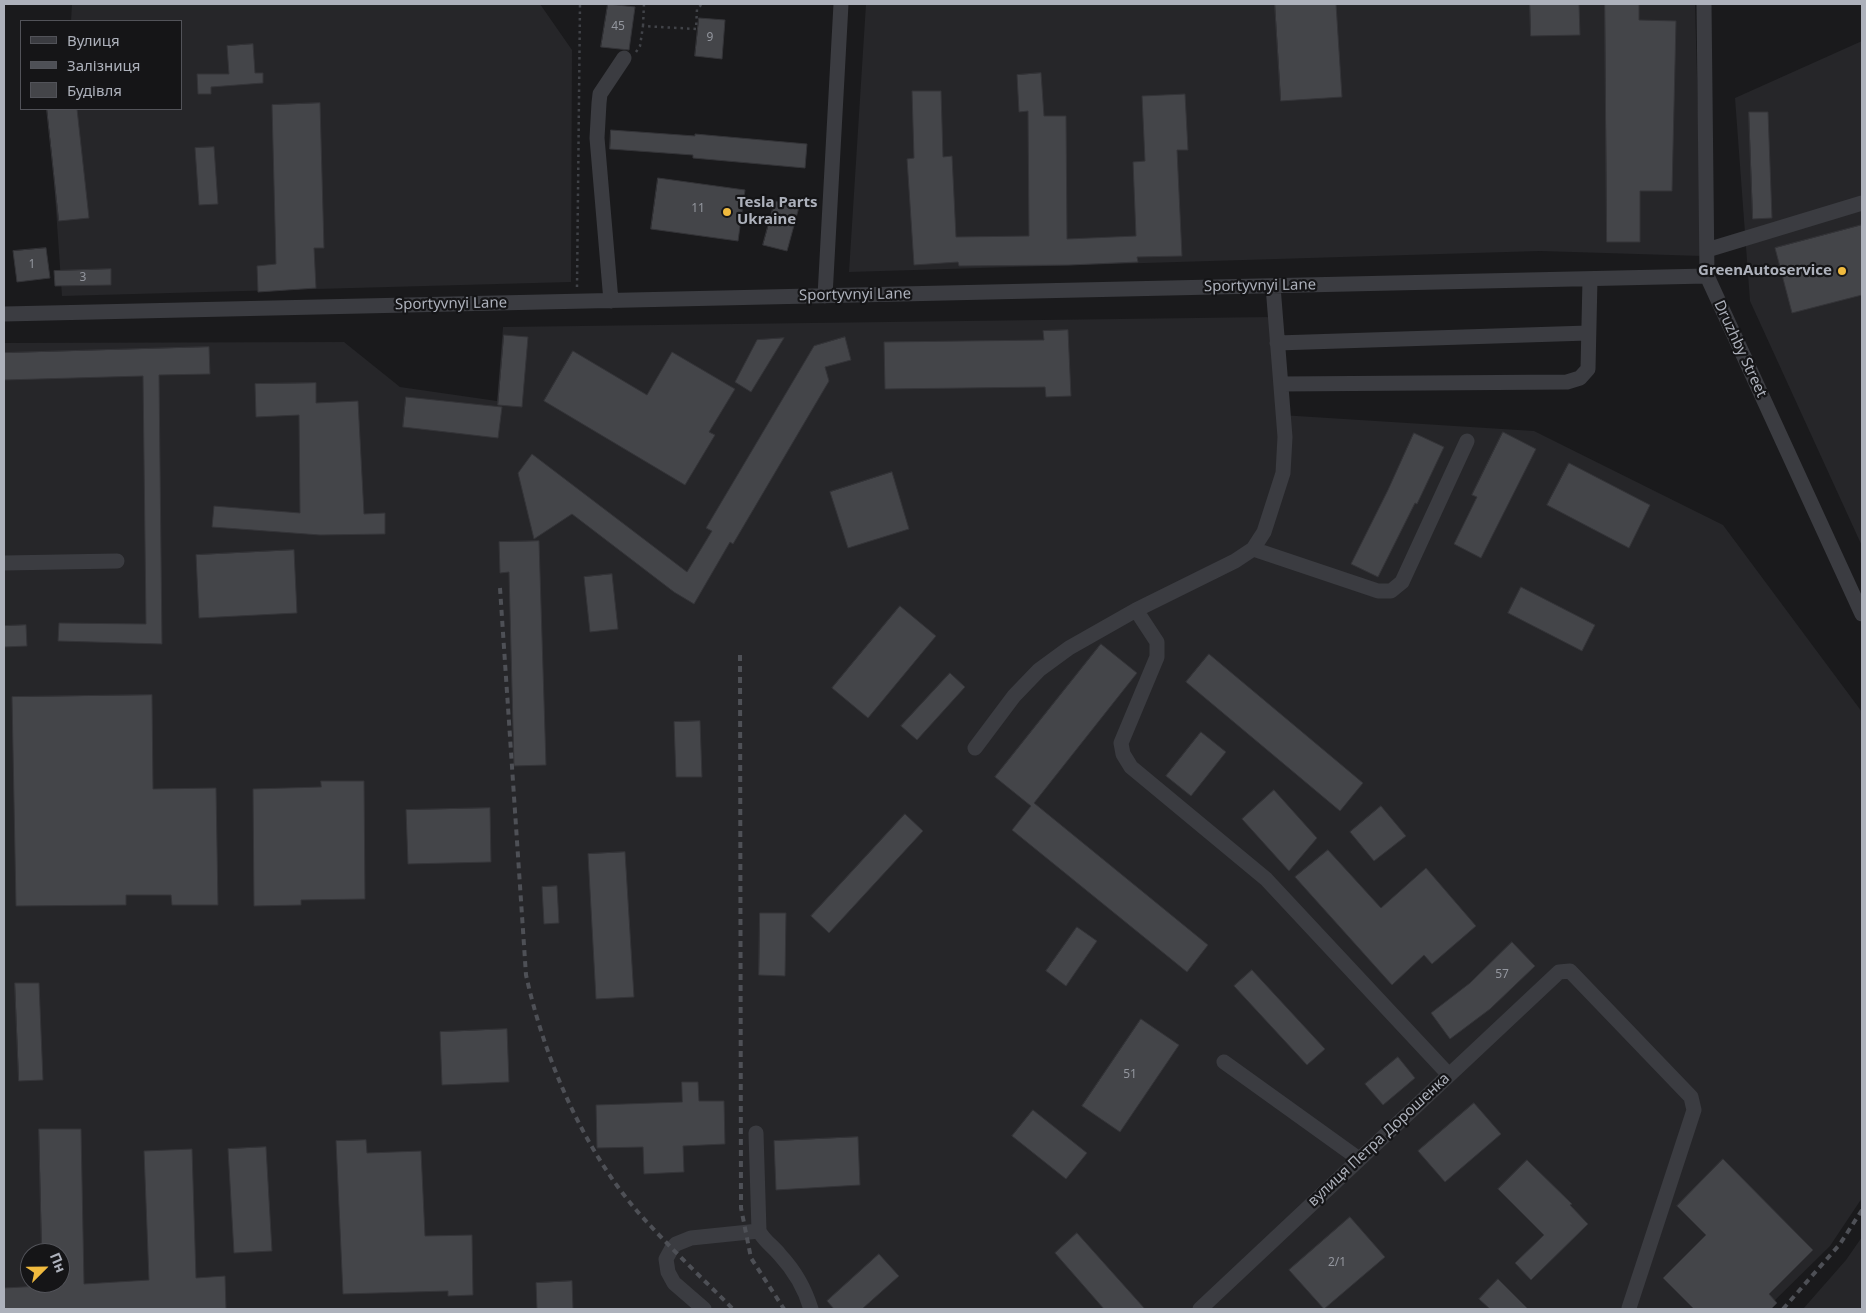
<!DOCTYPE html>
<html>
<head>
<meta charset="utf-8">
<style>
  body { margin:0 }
  #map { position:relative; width:1866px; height:1313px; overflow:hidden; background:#1a1a1c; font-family:"Noto Sans",sans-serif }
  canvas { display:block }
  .frame { position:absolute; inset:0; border:5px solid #adb1bb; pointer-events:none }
  .legend { position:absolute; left:20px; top:20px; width:162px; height:90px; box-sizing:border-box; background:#151517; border:1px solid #525359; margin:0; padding:6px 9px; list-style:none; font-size:15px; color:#adb1bb }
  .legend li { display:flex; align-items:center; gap:10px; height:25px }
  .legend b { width:25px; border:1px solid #525359 }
  .north { position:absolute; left:20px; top:1243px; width:50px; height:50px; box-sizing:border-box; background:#151517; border:1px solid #525359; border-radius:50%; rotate:67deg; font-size:14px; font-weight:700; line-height:20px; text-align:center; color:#adb1bb }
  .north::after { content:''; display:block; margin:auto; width:18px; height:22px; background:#f0ba3e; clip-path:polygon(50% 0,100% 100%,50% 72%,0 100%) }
</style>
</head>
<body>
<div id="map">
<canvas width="1866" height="1313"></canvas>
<div class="frame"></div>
<ul class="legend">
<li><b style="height:6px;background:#3b3c41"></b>Вулиця</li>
<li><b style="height:6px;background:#4e5056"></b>Залізниця</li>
<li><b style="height:14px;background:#444549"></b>Будівля</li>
</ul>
<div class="north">Пн</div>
</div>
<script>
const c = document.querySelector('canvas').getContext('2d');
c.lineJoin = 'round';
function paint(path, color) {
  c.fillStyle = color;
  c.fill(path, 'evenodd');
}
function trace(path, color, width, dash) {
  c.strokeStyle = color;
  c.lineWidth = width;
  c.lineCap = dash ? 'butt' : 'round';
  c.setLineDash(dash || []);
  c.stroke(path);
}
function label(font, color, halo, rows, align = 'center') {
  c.font = font + ' "Noto Sans",sans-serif';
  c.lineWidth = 4.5;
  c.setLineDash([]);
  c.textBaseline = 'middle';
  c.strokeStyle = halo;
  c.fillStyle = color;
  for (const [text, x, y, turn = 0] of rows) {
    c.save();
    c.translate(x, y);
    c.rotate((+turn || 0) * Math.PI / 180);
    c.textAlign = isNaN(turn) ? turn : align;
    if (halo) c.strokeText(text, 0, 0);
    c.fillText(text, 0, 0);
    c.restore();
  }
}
paint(new Path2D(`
  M 72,4 L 540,4 L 572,50 L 571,282 L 62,296 L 49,109 L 181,109 L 181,21 L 71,21 Z
  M 866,4 L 1695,4 L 1702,256 L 1540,251 L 849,272 Z
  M 1862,41 L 1862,546 L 1750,301 L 1735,98 Z
  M 1272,317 L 1281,415 L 1534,431 L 1723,525 L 1862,712 L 1862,1198 L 1830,1246 L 1766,1309 L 4,1309 L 4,343 L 344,342 L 400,387 L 497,401 L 503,327 ZM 30,1253 L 60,1253 L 60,1283 L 30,1283 Z
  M 1862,1237 L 1862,1309 L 1803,1309 L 1846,1260 Z`), '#262629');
const building = new Path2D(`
  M 608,4 L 635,7 L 629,50 L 601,47 Z
  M 1275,4 L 1336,4 L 1342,97 L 1281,101 Z
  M 1530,4 L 1579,4 L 1580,35 L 1531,36 Z
  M 1605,4 L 1639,4 L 1639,20 L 1676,21 L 1672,191 L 1640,191 L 1640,242 L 1607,242 Z
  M 699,18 L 725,20 L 722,59 L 695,56 Z
  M 253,44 L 255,73 L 263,73 L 263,83 L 211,87 L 211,94 L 198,94 L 197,74 L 229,74 L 227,46 Z
  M 1041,73 L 1044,116 L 1066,116 L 1067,239 L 1136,236 L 1133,162 L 1145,161 L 1142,96 L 1185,94 L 1188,150 L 1177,150 L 1182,256 L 1137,257 L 1138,262 L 1069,265 L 959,266 L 958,262 L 914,265 L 907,159 L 914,158 L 912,91 L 941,91 L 943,157 L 952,156 L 956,237 L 1029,236 L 1028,111 L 1019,112 L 1017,75 Z
  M 320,103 L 324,248 L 314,248 L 316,288 L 258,292 L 257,266 L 276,264 L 272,105 Z
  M 47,109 L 77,109 L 89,218 L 59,221 Z
  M 1749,112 L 1768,112 L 1772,218 L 1753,219 Z
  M 611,130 L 695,136 L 695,134 L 807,144 L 805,168 L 693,158 L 693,155 L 610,149 Z
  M 214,147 L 218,204 L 199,205 L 195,148 Z
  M 658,178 L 745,190 L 738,241 L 651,229 Z
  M 775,201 L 799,207 L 787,251 L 763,245 Z
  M 1862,225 L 1862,295 L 1792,313 L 1775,248 Z
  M 46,248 L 50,278 L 17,282 L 13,251 Z
  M 111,269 L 111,285 L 55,286 L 54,271 Z
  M 1068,330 L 1071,396 L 1046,397 L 1045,387 L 885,389 L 884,342 L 1044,340 L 1043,331 Z
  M 504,335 L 528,337 L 522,407 L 498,405 Z
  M 845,337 L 851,360 L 825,367 L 829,381 L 733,544 L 730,542 L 694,604 L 674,592 L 572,514 L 534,539 L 518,473 L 532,454 L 687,572 L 712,531 L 706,528 L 814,346 Z
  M 784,338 L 751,392 L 735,382 L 757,340 Z
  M 209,347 L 210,374 L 159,375 L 162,644 L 58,641 L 59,623 L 146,624 L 143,376 L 4,380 L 4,353 Z
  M 573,351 L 647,395 L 672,352 L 735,389 L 709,432 L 715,435 L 685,485 L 544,401 Z
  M 316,383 L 316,403 L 358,401 L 364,514 L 385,513 L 385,534 L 320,535 L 212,527 L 214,506 L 300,513 L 299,415 L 256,417 L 255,384 Z
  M 406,397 L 502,407 L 498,438 L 403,427 Z
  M 1503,432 L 1536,449 L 1481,558 L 1454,544 L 1477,497 L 1472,495 Z
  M 1414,433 L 1444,447 L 1417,504 L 1415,503 L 1378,577 L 1351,564 L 1388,490 Z
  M 1569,463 L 1650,505 L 1629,548 L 1547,505 Z
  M 892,472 L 909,529 L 848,548 L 830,492 Z
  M 539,541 L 546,765 L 514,766 L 509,572 L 500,573 L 499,542 Z
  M 294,550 L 297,613 L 199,618 L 196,555 Z
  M 612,574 L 618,629 L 590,632 L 584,577 Z
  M 1521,587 L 1595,625 L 1582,651 L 1508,613 Z
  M 900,606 L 936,636 L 868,718 L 832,688 Z
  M 26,625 L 27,646 L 4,647 L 4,626 Z
  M 1101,644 L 1137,673 L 1034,803 L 1208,945 L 1187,972 L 1012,830 L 1031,806 L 995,777 Z
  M 1209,654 L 1363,783 L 1340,811 L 1186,682 Z
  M 950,673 L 965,687 L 917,740 L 901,726 Z
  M 152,695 L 153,789 L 216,788 L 218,905 L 172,905 L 171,895 L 126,895 L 126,905 L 16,906 L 12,697 Z
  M 700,721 L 702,777 L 676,777 L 674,722 Z
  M 1201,732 L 1226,752 L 1191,796 L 1166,776 Z
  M 321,781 L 364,781 L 365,899 L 301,900 L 301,905 L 254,906 L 253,789 L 321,787 Z
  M 1274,790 L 1317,838 L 1289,871 L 1242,819 Z
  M 1381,806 L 1406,836 L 1374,861 L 1350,832 Z
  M 490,808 L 491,862 L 408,864 L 406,810 Z
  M 905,814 L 923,831 L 829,933 L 811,916 Z
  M 1328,850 L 1381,908 L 1426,868 L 1476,926 L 1432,964 L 1424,955 L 1392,985 L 1295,877 Z
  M 625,852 L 634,997 L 596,999 L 588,854 Z
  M 557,886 L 559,923 L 544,924 L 542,887 Z
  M 760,913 L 786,913 L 785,976 L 759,975 Z
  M 1077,927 L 1097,941 L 1066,986 L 1046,971 Z
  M 1512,942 L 1535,966 L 1490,1009 L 1450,1039 L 1431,1013 L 1470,983 Z
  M 1252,970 L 1325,1049 L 1307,1065 L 1234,986 Z
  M 15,983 L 39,983 L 43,1080 L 19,1081 Z
  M 1141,1019 L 1179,1045 L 1120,1132 L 1082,1106 Z
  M 507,1029 L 509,1082 L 442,1085 L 440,1032 Z
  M 1398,1057 L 1415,1078 L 1383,1105 L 1365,1084 Z
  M 682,1082 L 698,1082 L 699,1101 L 724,1101 L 725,1144 L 683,1146 L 684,1172 L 644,1174 L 643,1147 L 597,1148 L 596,1105 L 682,1102 Z
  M 1474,1103 L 1501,1134 L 1445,1182 L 1418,1151 Z
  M 1033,1110 L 1087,1153 L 1066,1179 L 1012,1136 Z
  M 39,1129 L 81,1129 L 84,1284 L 149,1280 L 144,1151 L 192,1149 L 196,1278 L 225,1276 L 226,1309 L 4,1309 L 4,1288 L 42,1286 L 42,1283 L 60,1283 L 60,1253 L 42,1253 Z
  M 858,1137 L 860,1185 L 776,1190 L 774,1141 Z
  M 366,1140 L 367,1153 L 421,1151 L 425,1236 L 472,1235 L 473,1295 L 448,1296 L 448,1291 L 343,1294 L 336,1141 Z
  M 266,1147 L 272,1251 L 234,1253 L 228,1149 Z
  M 1723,1159 L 1813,1250 L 1769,1294 L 1777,1303 L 1771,1309 L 1694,1309 L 1663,1278 L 1706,1235 L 1677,1206 Z
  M 1527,1160 L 1572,1204 L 1570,1205 L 1588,1224 L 1531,1280 L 1515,1263 L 1544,1235 L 1498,1189 Z
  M 1350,1217 L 1385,1257 L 1324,1309 L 1289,1270 Z
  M 1077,1233 L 1145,1309 L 1104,1309 L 1055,1253 Z
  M 879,1254 L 899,1276 L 862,1309 L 834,1309 L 827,1301 Z
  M 1498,1279 L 1528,1309 L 1490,1309 L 1479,1299 Z
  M 572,1281 L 573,1309 L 537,1309 L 536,1283 Z`);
paint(building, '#444549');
trace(building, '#343438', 1);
trace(new Path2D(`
  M 643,26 L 644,4
  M 636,52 L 640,46 L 643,26 L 696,29 L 697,9 L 702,4
  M 577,287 L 580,4`), '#414348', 2.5, [2.5, 4]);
trace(new Path2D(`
  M 1704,4 L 1707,276 L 1862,614
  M 1707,250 L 1862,203
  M 825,296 L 841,4
  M 611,301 L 597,138 L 599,103 L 600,94 L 624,58
  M 4,314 L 1707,276
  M 1277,343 L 1588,333
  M 1281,384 L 1567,382 L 1580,378 L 1588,369 L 1590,279
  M 1253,549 L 1378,591 L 1391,591 L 1402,582 L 1467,441
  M 4,563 L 117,561
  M 1136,610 L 1157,642 L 1157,657 L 1121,743 L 1123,754 L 1131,767 L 1266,879 L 1449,1075
  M 975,748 L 1014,696 L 1039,670 L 1069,648 L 1136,610 L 1235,561 L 1253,549 L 1264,532 L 1283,473 L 1285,437 L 1273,286
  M 1224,1062 L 1359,1159
  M 756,1133 L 759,1231 C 764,1241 773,1246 780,1255 C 794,1270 805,1289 811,1309
  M 704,1309 L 674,1283 L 668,1272 L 666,1259 L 672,1248 L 676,1244 L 691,1238 L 759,1231
  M 1200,1309 L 1559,972 L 1570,971 L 1691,1097 L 1694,1110 L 1629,1308`), '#3b3c41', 15);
trace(new Path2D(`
  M 500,588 L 526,975 C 544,1057 582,1147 637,1211 C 667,1245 701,1277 733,1309
  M 740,655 L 741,1208 L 751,1258 L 784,1309
  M 1783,1309 L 1840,1244 L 1862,1210`), '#4e5056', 4, [6, 5]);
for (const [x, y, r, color] of [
  [727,212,5,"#f0ba3e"],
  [1842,271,5,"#f0ba3e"]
]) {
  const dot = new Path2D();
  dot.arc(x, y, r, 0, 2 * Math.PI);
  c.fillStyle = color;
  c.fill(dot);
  trace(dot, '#151517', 2);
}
label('12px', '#93969e', null, [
  ["45",618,27],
  ["9",710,38],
  ["11",698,209],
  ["1",32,265],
  ["3",83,278],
  ["57",1502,975],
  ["51",1130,1075],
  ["2/1",1337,1263]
]);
label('bold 15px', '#adb1bb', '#151517', [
  ["Tesla Parts",737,203],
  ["Ukraine",737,220],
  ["GreenAutoservice",1832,271,"right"]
], 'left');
label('15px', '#adb1bb', '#151517', [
  ["Sportyvnyi Lane",1260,286,-1],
  ["Sportyvnyi Lane",855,295,-1],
  ["Sportyvnyi Lane",451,304,-1],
  ["Druzhby Street",1740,349,65],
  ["вулиця Петра Дорошенка",1379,1140,-43]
]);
</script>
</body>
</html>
